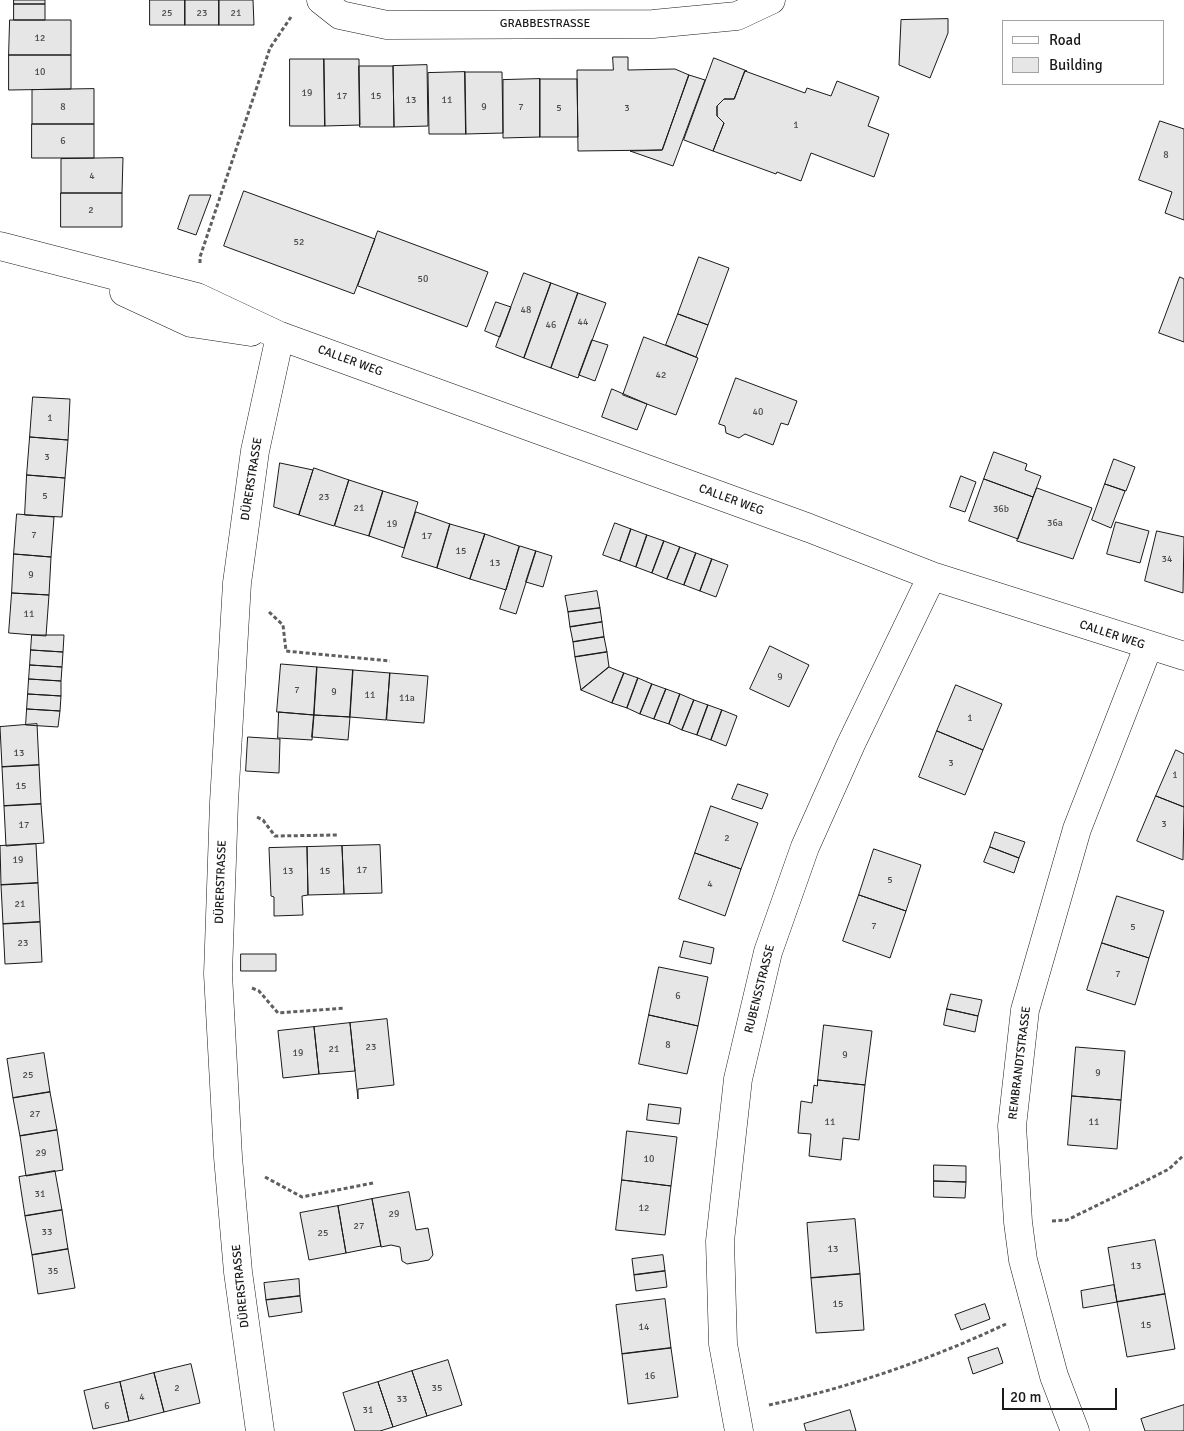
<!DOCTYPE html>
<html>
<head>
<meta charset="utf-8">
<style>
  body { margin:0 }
  #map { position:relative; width:1184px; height:1431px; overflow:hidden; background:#fff; font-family:Signika,sans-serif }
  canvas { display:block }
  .legend { position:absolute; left:1002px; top:20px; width:162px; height:65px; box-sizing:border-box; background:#fff; border:1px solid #a3a3a3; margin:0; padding:6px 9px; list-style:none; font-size:15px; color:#1a1a1a }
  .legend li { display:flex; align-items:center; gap:10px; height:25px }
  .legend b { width:25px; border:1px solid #a3a3a3 }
  .scale { position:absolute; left:1002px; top:1388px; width:115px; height:22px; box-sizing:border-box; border:2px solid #1a1a1a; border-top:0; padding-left:6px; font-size:15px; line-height:18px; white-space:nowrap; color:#1a1a1a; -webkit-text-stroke:4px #fff; paint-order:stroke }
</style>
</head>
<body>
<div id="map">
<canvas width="1184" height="1431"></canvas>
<ul class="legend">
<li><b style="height:6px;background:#fff"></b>Road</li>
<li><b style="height:14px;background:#e6e6e6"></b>Building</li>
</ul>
<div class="scale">20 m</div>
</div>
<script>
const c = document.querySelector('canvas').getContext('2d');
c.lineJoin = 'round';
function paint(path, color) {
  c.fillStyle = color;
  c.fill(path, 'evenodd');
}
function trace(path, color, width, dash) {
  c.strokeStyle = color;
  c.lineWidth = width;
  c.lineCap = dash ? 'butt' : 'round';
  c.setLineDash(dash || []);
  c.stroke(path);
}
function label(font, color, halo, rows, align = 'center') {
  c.font = font + ' Signika,sans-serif';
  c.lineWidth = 4;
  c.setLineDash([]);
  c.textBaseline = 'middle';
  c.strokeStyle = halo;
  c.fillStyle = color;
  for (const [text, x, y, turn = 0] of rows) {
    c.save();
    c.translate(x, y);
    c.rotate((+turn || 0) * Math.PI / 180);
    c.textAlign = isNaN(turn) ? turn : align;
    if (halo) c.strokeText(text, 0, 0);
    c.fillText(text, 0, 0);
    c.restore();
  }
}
const building = new Path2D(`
  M 14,0 L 45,0 L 45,4 L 14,4 Z
  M 150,0 L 185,0 L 185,25 L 150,25 Z
  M 185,0 L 219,0 L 219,25 L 185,25 Z
  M 219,0 L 253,0 L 254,25 L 219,25 Z
  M 14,4 L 45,4 L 45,20 L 14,20 Z
  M 948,19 L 948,33 L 930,78 L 899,65 L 901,20 Z
  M 10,20 L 71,20 L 71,55 L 9,55 Z
  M 9,55 L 71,55 L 71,89 L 9,90 Z
  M 613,57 L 628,57 L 628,70 L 675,69 L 689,75 L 662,150 L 578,151 L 577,70 L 613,70 Z
  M 714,58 L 747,71 L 745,71 L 734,99 L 724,99 L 717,106 L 717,116 L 724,123 L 713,151 L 684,140 Z
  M 290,59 L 324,59 L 325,126 L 290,126 Z
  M 324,59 L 359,59 L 360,125 L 325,126 Z
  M 427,65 L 428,126 L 394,127 L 393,66 Z
  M 359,66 L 393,66 L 394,127 L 360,127 Z
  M 745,71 L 805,93 L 807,88 L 831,96 L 837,81 L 879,97 L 868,126 L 889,134 L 874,177 L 811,153 L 801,181 L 777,172 L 776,174 L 713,151 L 724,123 L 717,116 L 717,106 L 724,99 L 734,99 Z
  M 465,72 L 502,72 L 503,133 L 466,134 Z
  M 465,72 L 466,134 L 429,134 L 428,73 Z
  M 689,75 L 705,80 L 673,166 L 630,151 L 662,150 Z
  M 540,79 L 577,79 L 578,137 L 540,137 Z
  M 540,79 L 540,137 L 503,138 L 503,80 Z
  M 94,89 L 94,124 L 32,124 L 32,90 Z
  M 1160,121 L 1184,129 L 1184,220 L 1165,213 L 1172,192 L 1139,180 Z
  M 32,124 L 94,124 L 94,158 L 32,158 Z
  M 123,158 L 122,193 L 61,193 L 61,159 Z
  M 244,191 L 375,239 L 354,294 L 224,246 Z
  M 61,193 L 122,193 L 122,227 L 61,227 Z
  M 190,195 L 211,195 L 196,235 L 178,229 Z
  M 378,231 L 488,272 L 467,327 L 358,286 Z
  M 699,257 L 729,268 L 708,325 L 678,314 Z
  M 524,273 L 551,283 L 524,358 L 496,347 Z
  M 1180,277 L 1184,279 L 1184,342 L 1159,333 Z
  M 551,283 L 578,293 L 551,368 L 524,358 Z
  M 578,293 L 606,303 L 578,378 L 551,368 Z
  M 496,302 L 511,307 L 500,337 L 485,331 Z
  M 678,314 L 708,325 L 696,357 L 666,345 Z
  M 644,337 L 698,358 L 676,415 L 623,395 Z
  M 592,340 L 608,345 L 595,381 L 579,375 Z
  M 736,378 L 797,401 L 788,425 L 781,423 L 773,445 L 745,434 L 739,438 L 726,433 L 725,426 L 719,424 Z
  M 612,389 L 647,404 L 637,430 L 602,417 Z
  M 33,397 L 70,399 L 68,440 L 30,437 Z
  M 30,437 L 68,440 L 65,478 L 27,475 Z
  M 994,452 L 1027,464 L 1025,470 L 1041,476 L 1033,497 L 984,479 Z
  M 1114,459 L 1135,467 L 1126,491 L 1105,484 Z
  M 280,463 L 313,470 L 299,515 L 274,507 Z
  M 314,468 L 349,480 L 334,526 L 299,515 Z
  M 27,475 L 65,478 L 62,517 L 25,515 Z
  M 961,476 L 976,482 L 965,512 L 950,507 Z
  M 984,479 L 1033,497 L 1018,539 L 969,521 Z
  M 349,480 L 383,491 L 369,536 L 335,526 Z
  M 1105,484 L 1125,491 L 1111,528 L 1092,520 Z
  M 1037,488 L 1092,508 L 1073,559 L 1017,541 Z
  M 383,491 L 418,502 L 404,548 L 369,536 Z
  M 416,512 L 450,524 L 437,568 L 402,557 Z
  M 17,514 L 54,517 L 51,557 L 14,554 Z
  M 1116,522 L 1149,531 L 1140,563 L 1107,554 Z
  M 615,523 L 631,529 L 620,561 L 603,555 Z
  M 450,524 L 485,534 L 470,579 L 437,568 Z
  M 631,529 L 647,535 L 636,567 L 620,561 Z
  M 1157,531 L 1184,537 L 1183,593 L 1145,581 Z
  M 485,534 L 519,546 L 506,590 L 470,579 Z
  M 647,535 L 664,541 L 652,573 L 636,567 Z
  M 664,541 L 680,547 L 667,579 L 652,573 Z
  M 520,546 L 536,551 L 516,614 L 500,609 Z
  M 680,547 L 696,553 L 684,585 L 667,579 Z
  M 536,551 L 552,556 L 543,587 L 526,582 Z
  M 696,553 L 712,559 L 700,591 L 684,585 Z
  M 14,554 L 51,557 L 49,595 L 12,593 Z
  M 712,559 L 728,565 L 716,597 L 700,591 Z
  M 597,591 L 600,608 L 568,612 L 565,596 Z
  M 12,593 L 49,595 L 46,636 L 9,633 Z
  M 600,608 L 602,622 L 570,627 L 568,612 Z
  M 602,622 L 604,637 L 573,642 L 570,627 Z
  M 32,635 L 64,635 L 63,652 L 31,650 Z
  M 604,637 L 607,652 L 575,657 L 573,642 Z
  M 770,646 L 809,665 L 789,707 L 750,689 Z
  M 31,650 L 63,652 L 62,667 L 30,665 Z
  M 607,652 L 609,667 L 581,690 L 575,657 Z
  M 281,664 L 317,667 L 314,715 L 277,712 Z
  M 30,665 L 62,667 L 61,681 L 29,679 Z
  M 317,667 L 353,670 L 350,717 L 314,715 Z
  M 609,667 L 624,673 L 612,703 L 581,690 Z
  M 353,670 L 390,673 L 386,720 L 350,717 Z
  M 390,673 L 428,676 L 424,723 L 387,720 Z
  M 624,673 L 638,678 L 627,708 L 612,703 Z
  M 638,678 L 652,684 L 640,714 L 627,708 Z
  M 29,679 L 61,681 L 61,696 L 28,694 Z
  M 652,684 L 666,689 L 654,719 L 640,714 Z
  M 956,685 L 1002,704 L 983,750 L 937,731 Z
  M 666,689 L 680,694 L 669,724 L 654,719 Z
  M 28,694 L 61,696 L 60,711 L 27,709 Z
  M 680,694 L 694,700 L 682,730 L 669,724 Z
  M 694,700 L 708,705 L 697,735 L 682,730 Z
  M 708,705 L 722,710 L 711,740 L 697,735 Z
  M 27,709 L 60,711 L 58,727 L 26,725 Z
  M 722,710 L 737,716 L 726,746 L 711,740 Z
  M 279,712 L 314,715 L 312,740 L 278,738 Z
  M 314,715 L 350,717 L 348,740 L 312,737 Z
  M 37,724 L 39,765 L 2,767 L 0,727 Z
  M 937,731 L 983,750 L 965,795 L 919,777 Z
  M 248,737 L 280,739 L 279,773 L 246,771 Z
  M 1176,750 L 1184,754 L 1184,807 L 1156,796 Z
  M 39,765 L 41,804 L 4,806 L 2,767 Z
  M 738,784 L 768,794 L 762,809 L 732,799 Z
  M 1156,796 L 1184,807 L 1183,860 L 1137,841 Z
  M 41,804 L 44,843 L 6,846 L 4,806 Z
  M 711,806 L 758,823 L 741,869 L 695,853 Z
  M 995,832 L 1025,842 L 1019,858 L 990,847 Z
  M 36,844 L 38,883 L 1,885 L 0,846 Z
  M 380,845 L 382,893 L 344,894 L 342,846 Z
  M 342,846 L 344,894 L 308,895 L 307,847 Z
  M 307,847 L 308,895 L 302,896 L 303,915 L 274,916 L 274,897 L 271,896 L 269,848 Z
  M 990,847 L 1019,858 L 1014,873 L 984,862 Z
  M 874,849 L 921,865 L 906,911 L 859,895 Z
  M 695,853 L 741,869 L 725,916 L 679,899 Z
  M 38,883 L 40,922 L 3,924 L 1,885 Z
  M 859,895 L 906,911 L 890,958 L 843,941 Z
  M 1117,896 L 1164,911 L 1149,958 L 1102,943 Z
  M 40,922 L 42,962 L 5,964 L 3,924 Z
  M 684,941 L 714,948 L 711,964 L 680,957 Z
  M 1102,943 L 1149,958 L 1135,1005 L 1087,990 Z
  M 241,954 L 276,954 L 276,971 L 241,971 Z
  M 659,967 L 708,977 L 698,1026 L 649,1015 Z
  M 951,994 L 982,1000 L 978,1016 L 947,1009 Z
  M 947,1009 L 978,1016 L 975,1032 L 944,1025 Z
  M 649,1015 L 698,1026 L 687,1074 L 639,1064 Z
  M 387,1019 L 394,1085 L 358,1089 L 358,1099 L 350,1023 Z
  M 350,1023 L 355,1071 L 319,1074 L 314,1027 Z
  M 824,1025 L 872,1031 L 865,1085 L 818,1080 Z
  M 314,1027 L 319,1074 L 283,1078 L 278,1031 Z
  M 1076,1047 L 1125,1051 L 1121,1100 L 1072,1096 Z
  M 44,1053 L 50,1092 L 13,1098 L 7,1059 Z
  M 818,1080 L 865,1085 L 859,1140 L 843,1138 L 841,1160 L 809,1156 L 811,1134 L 798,1133 L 801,1101 L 812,1103 L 814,1085 L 817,1086 Z
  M 50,1092 L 57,1130 L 20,1136 L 13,1098 Z
  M 1072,1096 L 1121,1100 L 1117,1149 L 1068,1145 Z
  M 649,1104 L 681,1108 L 679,1124 L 647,1120 Z
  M 57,1130 L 63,1170 L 26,1176 L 20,1136 Z
  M 627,1131 L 677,1137 L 671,1186 L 622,1180 Z
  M 934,1165 L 966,1166 L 966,1182 L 934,1181 Z
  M 55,1171 L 62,1210 L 25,1216 L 19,1177 Z
  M 622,1180 L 671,1186 L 665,1235 L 616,1230 Z
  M 934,1181 L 966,1182 L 965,1198 L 934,1197 Z
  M 409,1192 L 416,1230 L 428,1228 L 433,1255 L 429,1260 L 407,1264 L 402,1261 L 400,1247 L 391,1245 L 381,1247 L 372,1199 Z
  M 372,1199 L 381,1246 L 346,1253 L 338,1206 Z
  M 338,1206 L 346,1253 L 309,1260 L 300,1213 Z
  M 62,1210 L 68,1249 L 32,1255 L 25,1216 Z
  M 855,1219 L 860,1274 L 811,1278 L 807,1223 Z
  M 1155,1240 L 1165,1294 L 1117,1302 L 1108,1248 Z
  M 68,1249 L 75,1288 L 38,1294 L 32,1255 Z
  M 663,1255 L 665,1271 L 634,1275 L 632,1259 Z
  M 665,1271 L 667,1287 L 636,1291 L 634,1275 Z
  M 860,1274 L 864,1330 L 816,1333 L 811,1278 Z
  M 299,1279 L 300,1296 L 266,1300 L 264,1283 Z
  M 1114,1285 L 1117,1302 L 1083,1308 L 1081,1291 Z
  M 1165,1294 L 1175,1349 L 1127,1357 L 1117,1302 Z
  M 300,1296 L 302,1312 L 269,1317 L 266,1300 Z
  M 665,1299 L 671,1348 L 622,1354 L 616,1305 Z
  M 985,1304 L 990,1319 L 961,1330 L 955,1315 Z
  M 671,1348 L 678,1397 L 628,1404 L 622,1354 Z
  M 998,1348 L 1003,1363 L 973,1374 L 968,1358 Z
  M 448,1360 L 462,1405 L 427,1416 L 412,1371 Z
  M 191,1364 L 200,1403 L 164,1412 L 154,1373 Z
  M 412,1371 L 427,1416 L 393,1427 L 378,1382 Z
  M 154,1373 L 164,1412 L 129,1421 L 120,1382 Z
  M 120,1382 L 129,1421 L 93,1429 L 84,1391 Z
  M 378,1382 L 393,1427 L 380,1431 L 355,1431 L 343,1393 Z
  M 1184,1405 L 1184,1431 L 1145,1431 L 1141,1419 Z
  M 850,1410 L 856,1431 L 806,1431 L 804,1424 Z`);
paint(building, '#e6e6e6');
trace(building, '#1a1a1a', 1);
const street = new Path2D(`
  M 321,0 L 340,15 L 387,25 L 653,24 L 737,16 L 771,0
  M 0,246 L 197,297 L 280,336 L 809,528 L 932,576 L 1184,656
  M 124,292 L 191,323 L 251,332
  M 260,1431 L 238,1272 L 228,1157 L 218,974 L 224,802 L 237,583 L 255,451 L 280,336
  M 739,1431 L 723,1344 L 720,1241 L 738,1079 L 768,952 L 805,847 L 851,744 L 932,576
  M 1075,1431 L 1054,1376 L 1023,1260 L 1018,1222 L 1012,1126 L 1025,1010 L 1077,829 L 1148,647`);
trace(street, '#1a1a1a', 29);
trace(new Path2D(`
  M 200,263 L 200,257 L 270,48 L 291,17
  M 269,612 L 283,625 L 286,651 L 390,661
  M 257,817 L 263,820 L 275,836 L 337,835
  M 252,988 L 259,991 L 278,1013 L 345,1008
  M 265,1177 L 302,1197 L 373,1183
  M 1052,1221 L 1067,1220 L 1112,1198 L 1169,1169 L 1184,1155
  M 769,1405 C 851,1387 929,1360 1006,1324`), '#5f5f5f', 3, [4, 2.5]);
trace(street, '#fff', 28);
label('10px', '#4d4d4d', null, [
  ["25",167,13],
  ["23",202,13],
  ["21",236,13],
  ["12",40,38],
  ["10",40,72],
  ["19",307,93],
  ["17",342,96],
  ["15",376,96],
  ["13",411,100],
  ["11",447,100],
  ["8",63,107],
  ["9",484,107],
  ["7",521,107],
  ["5",559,108],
  ["3",627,108],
  ["1",796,125],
  ["6",63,141],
  ["8",1166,155],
  ["4",92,176],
  ["2",91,210],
  ["52",299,242],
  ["50",423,279],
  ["48",526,310],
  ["44",583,322],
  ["46",551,325],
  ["42",661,375],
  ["40",758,412],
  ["1",50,418],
  ["3",47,457],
  ["5",45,496],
  ["23",324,497],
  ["21",359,508],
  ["36b",1001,509],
  ["36a",1055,523],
  ["19",392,524],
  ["7",34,535],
  ["17",427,536],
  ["15",461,551],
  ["34",1167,559],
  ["13",495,563],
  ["9",31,575],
  ["11",29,614],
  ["9",780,677],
  ["7",297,690],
  ["9",334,692],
  ["11",370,695],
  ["11a",407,698],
  ["1",970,718],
  ["13",19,753],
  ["3",951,763],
  ["1",1175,775],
  ["15",21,786],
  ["3",1164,824],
  ["17",24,825],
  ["2",727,838],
  ["19",18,860],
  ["17",362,870],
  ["13",288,871],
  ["15",325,871],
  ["5",890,880],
  ["4",710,884],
  ["21",20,904],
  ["7",874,926],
  ["5",1133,927],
  ["23",23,943],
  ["7",1118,974],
  ["6",678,996],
  ["8",668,1045],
  ["23",371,1047],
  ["21",334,1049],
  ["19",298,1053],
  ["9",845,1055],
  ["9",1098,1073],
  ["25",28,1075],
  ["27",35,1114],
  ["11",830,1122],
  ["11",1094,1122],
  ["29",41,1153],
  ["10",649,1159],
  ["31",40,1194],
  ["12",644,1208],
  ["29",394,1214],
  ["27",359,1226],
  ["33",47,1232],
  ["25",323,1233],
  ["13",833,1249],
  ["13",1136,1266],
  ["35",53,1271],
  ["15",838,1304],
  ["15",1146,1325],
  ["14",644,1327],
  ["16",650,1376],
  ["2",177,1388],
  ["35",437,1388],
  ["4",142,1397],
  ["33",402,1399],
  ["6",107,1406],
  ["31",368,1410]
]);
label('12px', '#1a1a1a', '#fff', [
  ["GRABBESTRASSE",545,24],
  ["CALLER WEG",350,361,20],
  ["DÜRERSTRASSE",252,479,-81],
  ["CALLER WEG",731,500,20],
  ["CALLER WEG",1112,635,18],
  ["DÜRERSTRASSE",221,882,-88],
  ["RUBENSSTRASSE",760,989,-76],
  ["REMBRANDTSTRASSE",1020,1063,-83],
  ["DÜRERSTRASSE",241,1286,-96]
]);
</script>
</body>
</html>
